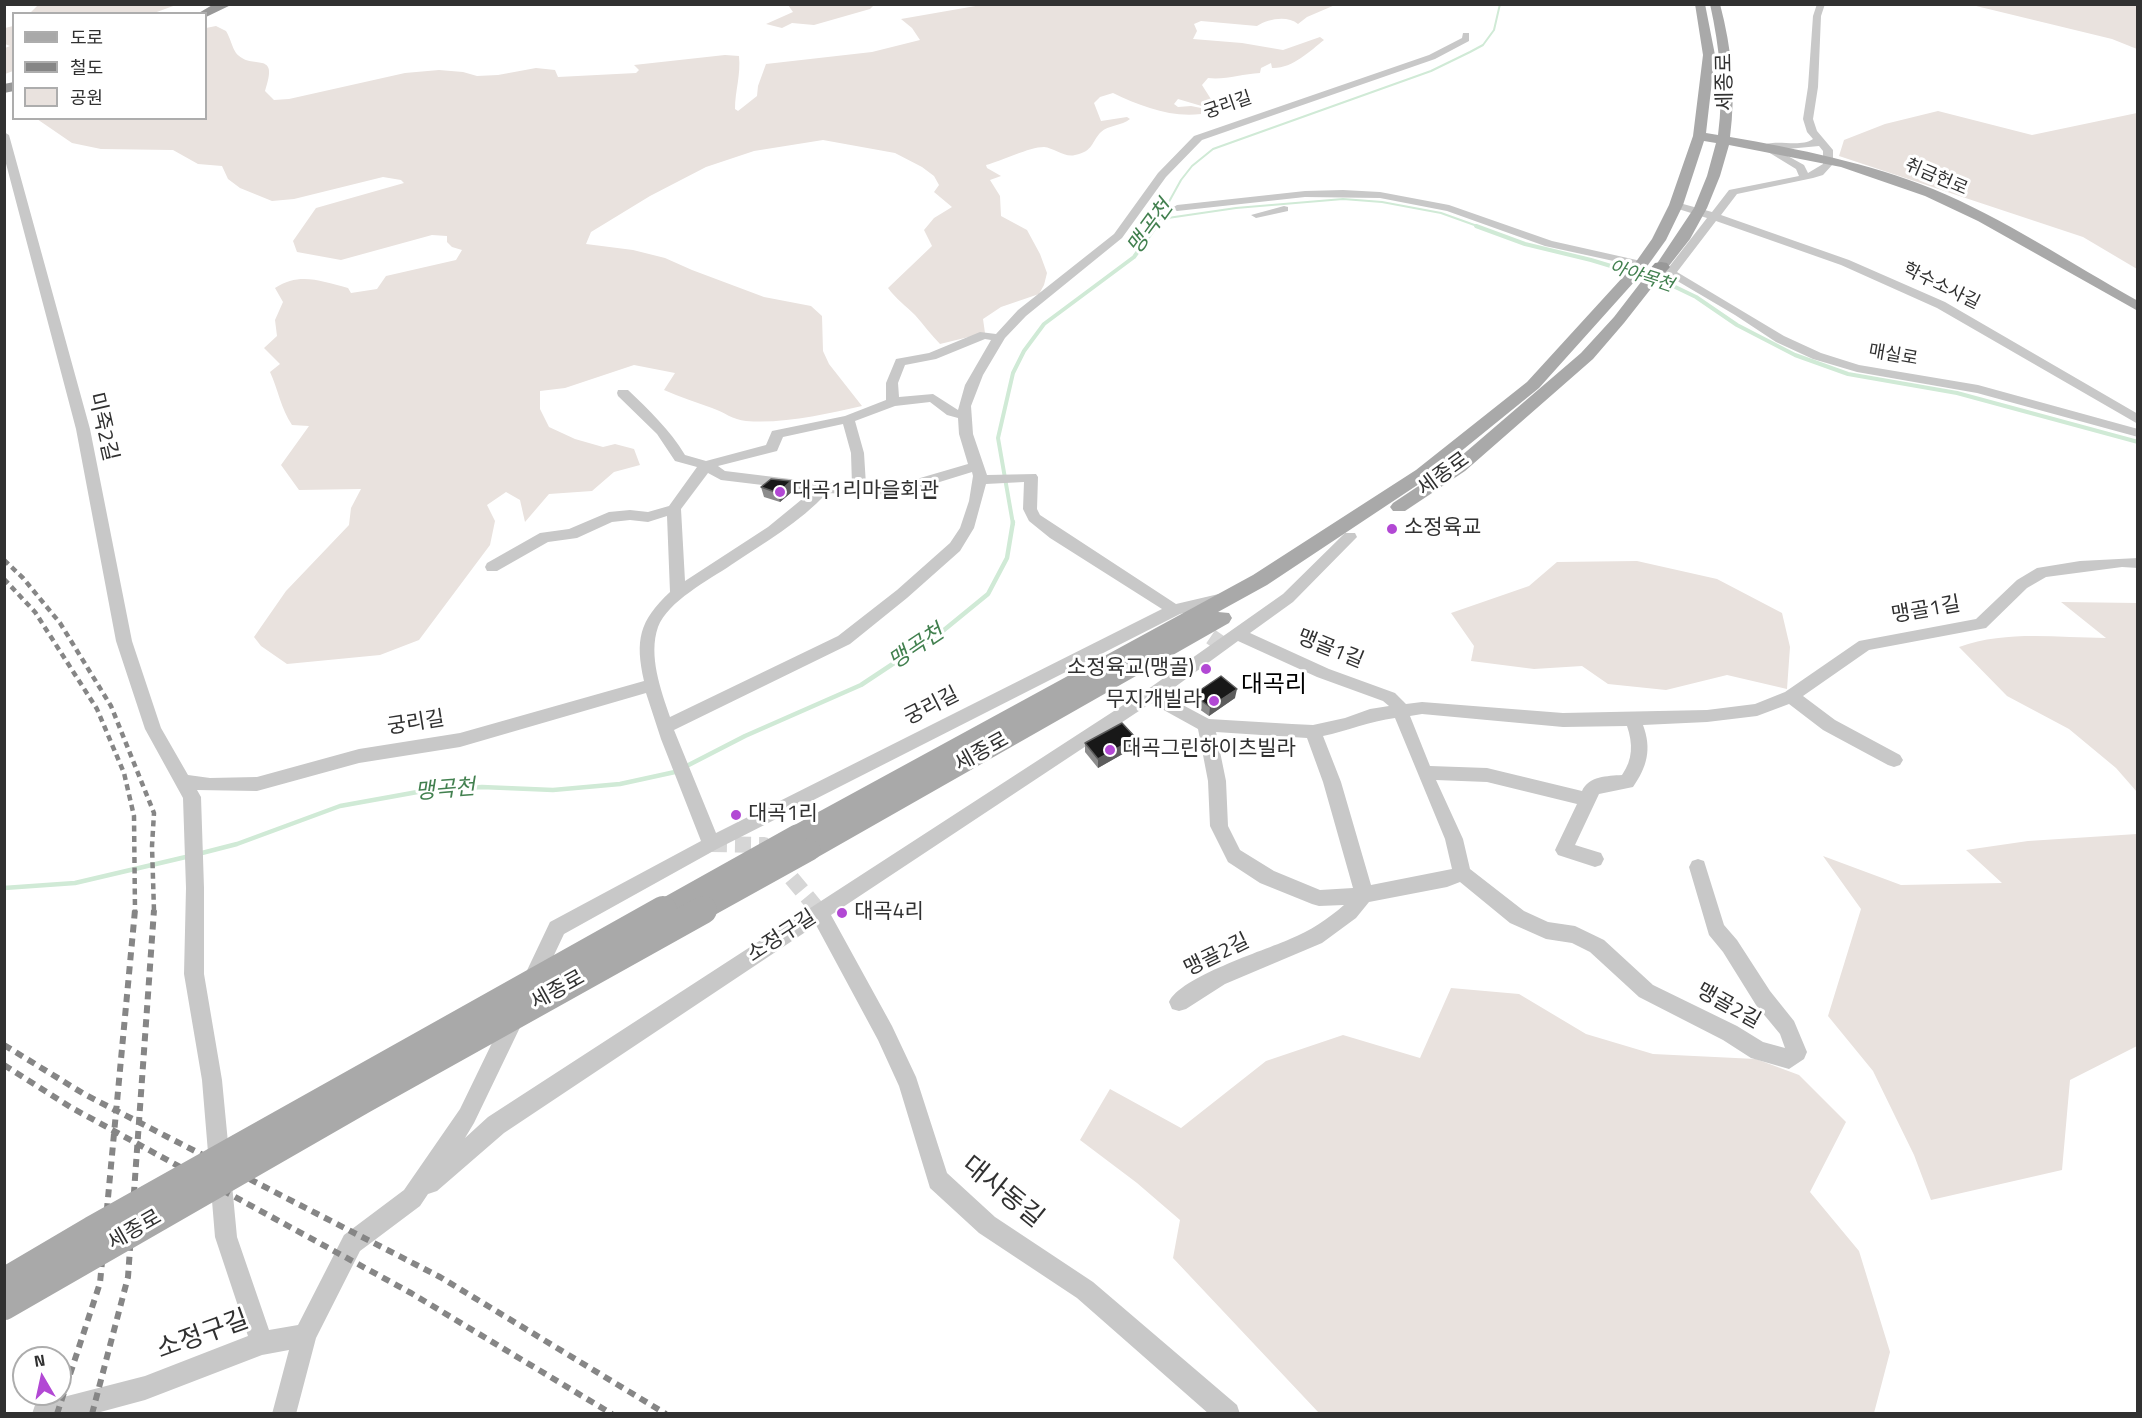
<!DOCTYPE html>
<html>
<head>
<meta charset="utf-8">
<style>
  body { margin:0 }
  #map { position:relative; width:2142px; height:1418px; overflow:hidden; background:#fff; font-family:"Titillium Web","Noto Sans KR",sans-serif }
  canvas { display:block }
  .frame { position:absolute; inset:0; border:6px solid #313131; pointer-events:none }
  .legend { position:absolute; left:12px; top:12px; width:195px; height:108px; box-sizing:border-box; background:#fff; border:2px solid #adadad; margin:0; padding:8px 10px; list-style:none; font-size:18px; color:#313131 }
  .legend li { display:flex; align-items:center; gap:12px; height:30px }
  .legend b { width:30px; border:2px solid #adadad }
  .north { position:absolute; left:12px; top:1346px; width:60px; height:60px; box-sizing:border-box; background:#fff; border:2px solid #adadad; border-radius:50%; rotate:351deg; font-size:16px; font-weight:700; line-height:24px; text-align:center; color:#313131 }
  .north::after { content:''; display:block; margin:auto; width:21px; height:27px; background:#b248d4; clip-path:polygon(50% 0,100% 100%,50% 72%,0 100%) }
</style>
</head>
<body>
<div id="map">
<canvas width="2142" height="1418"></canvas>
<div class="frame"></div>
<ul class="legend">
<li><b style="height:8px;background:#a9a9a9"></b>도로</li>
<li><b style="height:8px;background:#868686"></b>철도</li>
<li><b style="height:16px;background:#e9e2de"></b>공원</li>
</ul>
<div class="north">N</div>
</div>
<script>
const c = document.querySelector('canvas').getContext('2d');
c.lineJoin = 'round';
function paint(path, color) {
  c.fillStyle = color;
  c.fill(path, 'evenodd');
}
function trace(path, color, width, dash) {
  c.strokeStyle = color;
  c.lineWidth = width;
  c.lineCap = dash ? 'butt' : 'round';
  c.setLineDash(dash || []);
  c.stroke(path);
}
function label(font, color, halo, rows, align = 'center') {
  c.font = font + ' "Titillium Web","Noto Sans KR",sans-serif';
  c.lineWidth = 6;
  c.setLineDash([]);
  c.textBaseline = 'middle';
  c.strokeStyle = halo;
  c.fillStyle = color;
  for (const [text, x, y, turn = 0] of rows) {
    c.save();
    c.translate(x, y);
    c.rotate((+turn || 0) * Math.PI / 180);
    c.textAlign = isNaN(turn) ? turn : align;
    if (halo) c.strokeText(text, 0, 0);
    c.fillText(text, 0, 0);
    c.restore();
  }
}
paint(new Path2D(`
  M 39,4 L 176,4 L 176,5 L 154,13 L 30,13 Z
  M 987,4 L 1335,5 L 1307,17 L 1298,24 C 1287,15 1268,19 1257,26 L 1201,21 L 1194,24 L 1197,31 L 1193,39 L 1242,43 L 1283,50 L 1320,37 L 1324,40 C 1310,51 1292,69 1272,68 L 1271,63 L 1261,68 L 1260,73 C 1242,74 1225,80 1208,78 L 1202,85 L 1216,107 L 1205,107 L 1178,99 L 1174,104 L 1178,107 L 1191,106 L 1201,108 L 1201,114 C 1171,118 1140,106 1113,93 L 1100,97 L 1094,103 L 1101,121 L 1127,117 L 1130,119 C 1122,126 1108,125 1101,132 C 1091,142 1094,151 1075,155 C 1065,158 1054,148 1044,147 C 1029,147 1002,161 986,165 L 987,168 L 1001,176 L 990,180 L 1000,196 L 1001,216 L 1027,230 L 1040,254 L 1047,273 L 1044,285 L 1039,294 L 1001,307 L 983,319 L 985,333 L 940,344 C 931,335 924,325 915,315 C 906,306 896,299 888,288 L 932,246 L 924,230 L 934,218 L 952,207 L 934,192 L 939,185 L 934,176 L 922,167 L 895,153 L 823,140 L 754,151 L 706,167 L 650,196 L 591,232 L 586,244 L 633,250 L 665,258 L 692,270 L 764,297 L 811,306 L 822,316 L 823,351 L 829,364 L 862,406 C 825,414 785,424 746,421 C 733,420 724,412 712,408 C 696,402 680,397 664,390 L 675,373 L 634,365 L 565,388 L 540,391 L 540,409 L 549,427 L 575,439 L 603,447 L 615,444 L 634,449 L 640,465 L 614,472 L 592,491 L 549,494 L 525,522 L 520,500 L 506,492 L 487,505 L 495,521 L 490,545 L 419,640 L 380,655 L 287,664 L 261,646 L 254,637 L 286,591 L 349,525 L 351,508 L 361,489 L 299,490 L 281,465 L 309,426 L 292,425 C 281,409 278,389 270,372 L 280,364 L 264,348 L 277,336 L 275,320 L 283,302 L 275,288 C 300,272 320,281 348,288 L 351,293 L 377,289 L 386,276 L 456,260 L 462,250 L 452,247 L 447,242 L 447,236 L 432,235 L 341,260 L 297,252 L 293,241 L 316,208 L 404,183 L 401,180 L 383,177 L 294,199 L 272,201 L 240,188 L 228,179 L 222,166 L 198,164 L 173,150 L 101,149 L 72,143 L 37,119 L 206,118 L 206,28 L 216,26 L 226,31 C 230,37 232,47 236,53 C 252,72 280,48 265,91 L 274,100 L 289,99 L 405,73 L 439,70 L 463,72 L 477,76 L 498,75 L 536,68 L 555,70 L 558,77 L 636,73 L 639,70 L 634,65 L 725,55 L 739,56 C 741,75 735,91 735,109 L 738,111 L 757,96 L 758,86 L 766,64 L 872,52 L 920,40 L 912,28 L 901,19 Z
  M 788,5 L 874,4 L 874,5 L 870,9 L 814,25 L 792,23 L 782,28 L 766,24 L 793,12 Z
  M 1972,5 L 2137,5 L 2137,49 L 2112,39 Z
  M 13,26 L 13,71 L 5,74 L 5,48 L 10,46 L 5,44 L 5,28 Z
  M 1938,111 L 2032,135 L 2137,113 L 2137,269 L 2083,237 L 1839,156 L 1844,140 L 1885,124 Z
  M 1637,561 L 1717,579 L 1782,613 L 1790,647 L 1787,689 L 1727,675 L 1666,690 L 1608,684 L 1582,666 L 1534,669 L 1471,661 L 1474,646 L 1451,613 L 1529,586 L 1557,562 Z
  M 2061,602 L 2137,603 L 2137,792 L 2116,768 L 2069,729 L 2007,696 L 1959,647 C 2007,630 2056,638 2106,638 Z
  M 2137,834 L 2137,1046 L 2070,1080 L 2062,1170 L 1931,1200 L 1914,1155 L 1873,1071 L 1828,1016 L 1861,909 L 1823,856 L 1901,885 L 2002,883 L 1966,850 L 2028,841 Z
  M 1451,988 L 1519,994 L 1586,1034 L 1653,1054 L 1756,1059 L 1799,1075 L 1846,1122 L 1810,1192 L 1859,1251 L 1890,1352 L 1874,1413 L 1319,1413 L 1173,1258 L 1180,1220 L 1137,1183 L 1080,1140 L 1110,1089 L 1181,1128 L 1266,1061 L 1343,1035 L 1420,1058 Z`), '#e9e2de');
trace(new Path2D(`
  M 1161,219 L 1236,208 L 1343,199 L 1382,202 L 1441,213 L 1480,227
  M 1155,227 L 1181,180 L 1192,166 L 1213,149 L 1431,71 L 1470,52 L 1483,45 L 1494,30 L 1500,4`), '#d0ead6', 2);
trace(new Path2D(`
  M 1476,226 L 1525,244 L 1591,260 L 1667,283 L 1696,297 L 1737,325 L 1795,355 L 1848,374 L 1957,393 L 2138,442
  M 1013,524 L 998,438 L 1013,373 L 1024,351 L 1044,324 L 1134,257 L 1156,226`), '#d0ead6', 4);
trace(new Path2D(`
  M 198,854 L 237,844 L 340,806 L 423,791 L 482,787 L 553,790 L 620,784 L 675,772 L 745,736 L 861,685 L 944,630 L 988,594 L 1007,558 L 1013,522
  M 4,888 L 75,883 L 190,856`), '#d0ead6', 4.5);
trace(new Path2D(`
  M 1191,623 L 1223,645
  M 711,844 L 764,845 L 819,911`), '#d6d6d6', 16, [16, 8]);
trace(new Path2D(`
  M 817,910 L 819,912`), '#d6d6d6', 22, [22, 10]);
paint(new Path2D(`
  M 1817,4 L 1825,4 L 1821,16 L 1818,87 L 1813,119 L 1817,131 L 1833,150 L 1833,164 L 1823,175 L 1813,178 L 1737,194 L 1721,215 L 1849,260 L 1945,302 L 2138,414 L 2138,424 L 1937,308 L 1841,265 L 1716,221 L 1677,272 L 1784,336 L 1821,353 L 1859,365 L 1978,385 L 2138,429 L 2138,437 L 1977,393 L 1857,372 L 1813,359 L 1776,342 L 1735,315 L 1657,269 L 1655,267 L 1661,264 L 1669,267 L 1707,218 L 1672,207 L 1672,203 L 1676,202 L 1712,212 L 1729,190 L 1799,176 L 1796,169 L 1760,147 C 1774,137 1798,149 1813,139 L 1807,132 L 1803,119 L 1808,87 L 1813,16 ZM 1819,146 L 1823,151 L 1823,164 L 1808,173 L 1804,165 L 1777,150 Z
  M 1463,33 L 1469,33 L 1469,41 L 1435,59 L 1202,140 L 1166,177 L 1122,238 L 1026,316 L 1005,338 L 983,375 L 971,406 L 973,434 L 987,475 L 1036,474 L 1038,477 L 1037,509 L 1040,515 L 1176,604 L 1223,593 L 1228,594 L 1231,598 L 1228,602 L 1180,614 L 717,849 L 564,934 L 538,989 L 531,992 L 524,989 L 521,983 L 550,922 L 701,841 L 661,739 L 646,693 L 460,747 L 359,763 L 257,791 L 197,790 L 201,797 L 204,888 L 204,974 L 222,1080 L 237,1237 L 269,1330 L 298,1325 L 344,1235 L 404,1190 L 460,1109 L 508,1010 L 515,1008 L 522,1010 L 525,1017 L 474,1123 L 465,1138 L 488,1117 L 1151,687 L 1283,594 L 1345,533 L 1355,533 L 1357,537 L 1293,602 L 1250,633 L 1329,669 L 1395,693 L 1406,704 L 1422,702 L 1563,713 L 1707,710 L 1755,704 L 1785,692 L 1859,641 L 1976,619 L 2017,580 L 2037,568 L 2080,561 L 2138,558 L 2138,568 L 2122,567 L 2046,577 L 2027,588 L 1986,628 L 1869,650 L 1803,696 L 1835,720 L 1900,755 L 1903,760 L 1900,765 L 1894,767 L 1888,765 L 1823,730 L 1789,704 L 1757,716 L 1707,722 L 1643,725 C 1652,749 1647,767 1633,787 L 1599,794 L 1575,845 L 1601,853 L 1604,859 L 1601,865 L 1595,867 L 1558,855 L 1555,850 L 1577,804 L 1487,782 L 1436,780 L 1463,839 L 1470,869 L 1524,911 L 1548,922 L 1575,926 L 1604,940 L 1653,985 L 1737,1026 L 1763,1042 L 1785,1048 L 1780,1034 L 1756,1005 L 1723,952 L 1709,935 L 1689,867 L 1692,861 L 1698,859 L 1704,861 L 1724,925 L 1737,940 L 1770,991 L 1794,1021 L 1807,1052 L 1804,1059 L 1789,1069 L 1751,1058 L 1723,1040 L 1639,997 L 1590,952 L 1572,943 L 1546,939 L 1510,923 L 1460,882 L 1447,887 L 1369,902 L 1356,918 L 1322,943 L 1225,984 L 1186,1009 L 1179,1011 L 1172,1009 L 1169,1002 C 1180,977 1263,951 1290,939 C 1310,931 1328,919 1344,905 L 1319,906 L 1312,904 L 1260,883 L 1228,862 L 1210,826 L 1208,781 L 1198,729 L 1151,703 L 831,915 L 892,1026 L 916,1077 L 947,1173 L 995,1217 L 1093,1282 L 1237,1405 L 1240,1414 L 1209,1414 L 1077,1298 L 979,1233 L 930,1188 L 899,1086 L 878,1040 L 816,925 L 504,1133 L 437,1191 L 428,1194 L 420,1206 L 360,1251 L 316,1338 L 296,1414 L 272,1414 L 289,1350 L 262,1355 L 145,1400 L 93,1414 L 32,1414 L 35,1405 L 44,1402 L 145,1376 L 248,1336 L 215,1237 L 202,1080 L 184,974 L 186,888 L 183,798 L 145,729 L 116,641 L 76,429 L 4,156 L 4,132 L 9,135 L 90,429 L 132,641 L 161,728 L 188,775 L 210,778 L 257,777 L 359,749 L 460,733 L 644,681 C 635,640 639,621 670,592 L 667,516 L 648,522 L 630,520 L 612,522 L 577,538 L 548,542 L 497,571 L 487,571 L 485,567 L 487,563 L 540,533 L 569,529 L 609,512 L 630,510 L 648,512 L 669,506 L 697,467 L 675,461 L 657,434 L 618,396 L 617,393 L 618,390 L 628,390 C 649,410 670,430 685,455 L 706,461 L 766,445 L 772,431 L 845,416 L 886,400 L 886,383 L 896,359 L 929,353 L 980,332 L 996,334 L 1018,310 L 1114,234 L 1158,173 L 1194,136 L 1429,55 L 1462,38 ZM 985,339 L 991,340 L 965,385 L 958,410 L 933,394 L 899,397 L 898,383 L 905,365 L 936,359 ZM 930,402 L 947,415 L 958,418 L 959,434 L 968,464 L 903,483 L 866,485 L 864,453 L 855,421 L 895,406 ZM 843,424 L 851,453 L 852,485 L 823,483 L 725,471 L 718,466 L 777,451 L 783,437 ZM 972,472 L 973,476 L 969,501 L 960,528 L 950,543 L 897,590 L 838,636 L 670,717 C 661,690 648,656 658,627 C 668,601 709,580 731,565 C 764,543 800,522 827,493 L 869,495 L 904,493 ZM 708,473 L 721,480 L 812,491 L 768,527 L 685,581 L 681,509 ZM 1024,482 L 1023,509 L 1029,521 L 1050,538 L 1162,609 L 716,833 L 674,730 L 850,644 L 907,598 L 960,551 L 974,528 L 986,484 ZM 1238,641 L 1317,677 L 1383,701 L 1389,706 L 1370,709 L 1345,718 L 1313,725 L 1292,724 L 1209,719 L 1164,695 ZM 1422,714 L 1563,727 L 1627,726 C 1633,744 1633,759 1622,775 C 1607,776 1589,776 1582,791 L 1487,768 L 1430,766 L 1410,716 ZM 1395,718 L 1445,839 L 1452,869 L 1371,885 L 1341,782 L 1323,736 C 1347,731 1370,721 1395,718 ZM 1216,732 L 1307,738 L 1323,782 L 1353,888 L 1320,890 L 1274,871 L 1240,850 L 1228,826 L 1226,781 Z
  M 1343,190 L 1380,192 L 1449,205 L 1552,241 L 1641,261 L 1647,264 L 1641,267 L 1545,246 L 1447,211 L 1380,198 L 1305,197 L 1177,211 L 1172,208 L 1177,205 L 1305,191 Z
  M 1284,206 L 1288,207 L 1288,211 L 1256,218 L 1251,215 Z`), '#c8c8c8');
paint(new Path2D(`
  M 1695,4 L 1705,4 L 1715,55 L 1706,133 L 1718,135 C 1724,90 1720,49 1710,4 L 1720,4 C 1732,50 1736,91 1730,137 C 1799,149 1868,163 1933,189 C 2005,219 2070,263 2138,301 L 2138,311 L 1978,221 L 1925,196 L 1841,167 L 1729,145 L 1720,176 L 1707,208 L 1690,239 L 1624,323 L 1593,359 L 1465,471 L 1405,511 L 1393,511 L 1390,507 L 1393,503 L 1453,463 L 1581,353 L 1614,317 L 1651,269 L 1654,268 L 1694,208 L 1707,176 L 1716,143 L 1704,141 L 1683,205 L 1666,240 L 1643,272 L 1539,388 L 1428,478 L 1267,585 L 1218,612 L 1229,613 L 1232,618 L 1229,623 L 818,857 L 810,860 L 802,857 L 798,850 L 802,843 L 797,845 L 789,842 L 786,835 L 789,828 L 1253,575 L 1416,470 L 1527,382 L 1633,266 L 1652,239 L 1669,205 L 1693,136 L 1703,55 Z`), '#a9a9a9');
paint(new Path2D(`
  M 214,4 L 233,4 L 206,17 L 206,14 L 197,14 Z
  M 14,82 L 14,91 L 4,93 L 4,84 Z
  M 1661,262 L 1667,263 L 1670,267 L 1662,276 L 1650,276 L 1647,272 L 1655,263 Z`), '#989898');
trace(new Path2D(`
  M 4,560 L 23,578 L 60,623 L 111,706 L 154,813 L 152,846 L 154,911
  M 4,579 L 35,612 L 97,709 L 124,773 L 134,816 L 135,911`), '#868686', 4.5, [6, 4.5]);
trace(new Path2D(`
  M 4,1045 L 84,1094 L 440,1277 L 666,1414
  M 4,1065 L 72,1108 L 411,1293 L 612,1414
  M 57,1414 L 100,1283 L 135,910
  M 92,1414 L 128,1277 L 154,910`), '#868686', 6, [8, 6]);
trace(new Path2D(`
  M 661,911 L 797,835
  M 700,911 L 810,850`), '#a9a9a9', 21);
trace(new Path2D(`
  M 4,1282 L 92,1230 L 663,910
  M 4,1306 L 364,1099 L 703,910`), '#a9a9a9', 28);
paint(new Path2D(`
  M 761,487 L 793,491 L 780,502 L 764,497 Z
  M 1193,695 L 1235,698 L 1209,716 L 1192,704 Z
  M 1085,743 L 1135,747 L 1098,768 L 1085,752 Z`), '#8c8c8c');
paint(new Path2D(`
  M 791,481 L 793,491 L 780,502 L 778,493 Z
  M 1237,689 L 1235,698 L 1209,716 L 1210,707 Z
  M 1136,738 L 1135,747 L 1098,768 L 1098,759 Z`), '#5d5d5d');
const building = new Path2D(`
  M 771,479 L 791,481 L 778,493 L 761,487 Z
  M 1221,676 L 1237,689 L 1210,707 L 1193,695 Z
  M 1122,723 L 1136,738 L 1098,759 L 1085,743 Z`);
paint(building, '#181818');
trace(building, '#5d5d5d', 1.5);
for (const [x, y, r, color] of [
  [780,492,6,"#b248d4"],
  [1392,529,6,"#b248d4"],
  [1206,669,6,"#b248d4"],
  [1214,701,6,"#b248d4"],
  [1110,750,6,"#b248d4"],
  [736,815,6,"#b248d4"],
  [842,913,6,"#b248d4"]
]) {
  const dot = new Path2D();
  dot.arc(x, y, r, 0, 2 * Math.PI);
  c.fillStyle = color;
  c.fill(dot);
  trace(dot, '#fff', 2);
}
label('18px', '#313131', '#fff', [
  ["궁리길",1228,106,-19],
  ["취금헌로",1936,178,23],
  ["학수소사길",1941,287,26],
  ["매실로",1893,356,10]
]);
label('italic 18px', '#42804f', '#fff', [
  ["아야목천",1641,277,18]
]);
label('21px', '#313131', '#fff', [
  ["세종로",1726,82,-91],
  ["미죽2길",102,427,77],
  ["세종로",1444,475,-36],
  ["맹골1길",1926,611,-10],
  ["맹골1길",1330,650,22],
  ["궁리길",932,707,-27],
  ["궁리길",416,724,-9],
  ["세종로",982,753,-29],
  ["소정구길",782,937,-33],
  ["맹골2길",1217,956,-26],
  ["세종로",558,991,-29],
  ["맹골2길",1728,1007,29],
  ["세종로",135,1231,-30]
]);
label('21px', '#313131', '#fff', [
  ["대곡1리마을회관",792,492],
  ["소정육교",1404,529],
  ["소정육교(맹골)",1194,669,"right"],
  ["무지개빌라",1202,701,"right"],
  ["대곡그린하이츠빌라",1122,750],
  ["대곡1리",748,815],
  ["대곡4리",854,913]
], 'left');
label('italic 22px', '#42804f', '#fff', [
  ["맹곡천",1151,228,-54],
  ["맹곡천",917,648,-34],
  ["맹곡천",445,791,-5]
]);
label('24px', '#000', '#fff', [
  ["대곡리",1274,686]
]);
label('26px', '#313131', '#fff', [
  ["대사동길",1002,1193,39],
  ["소정구길",203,1336,-20]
]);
</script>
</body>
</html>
